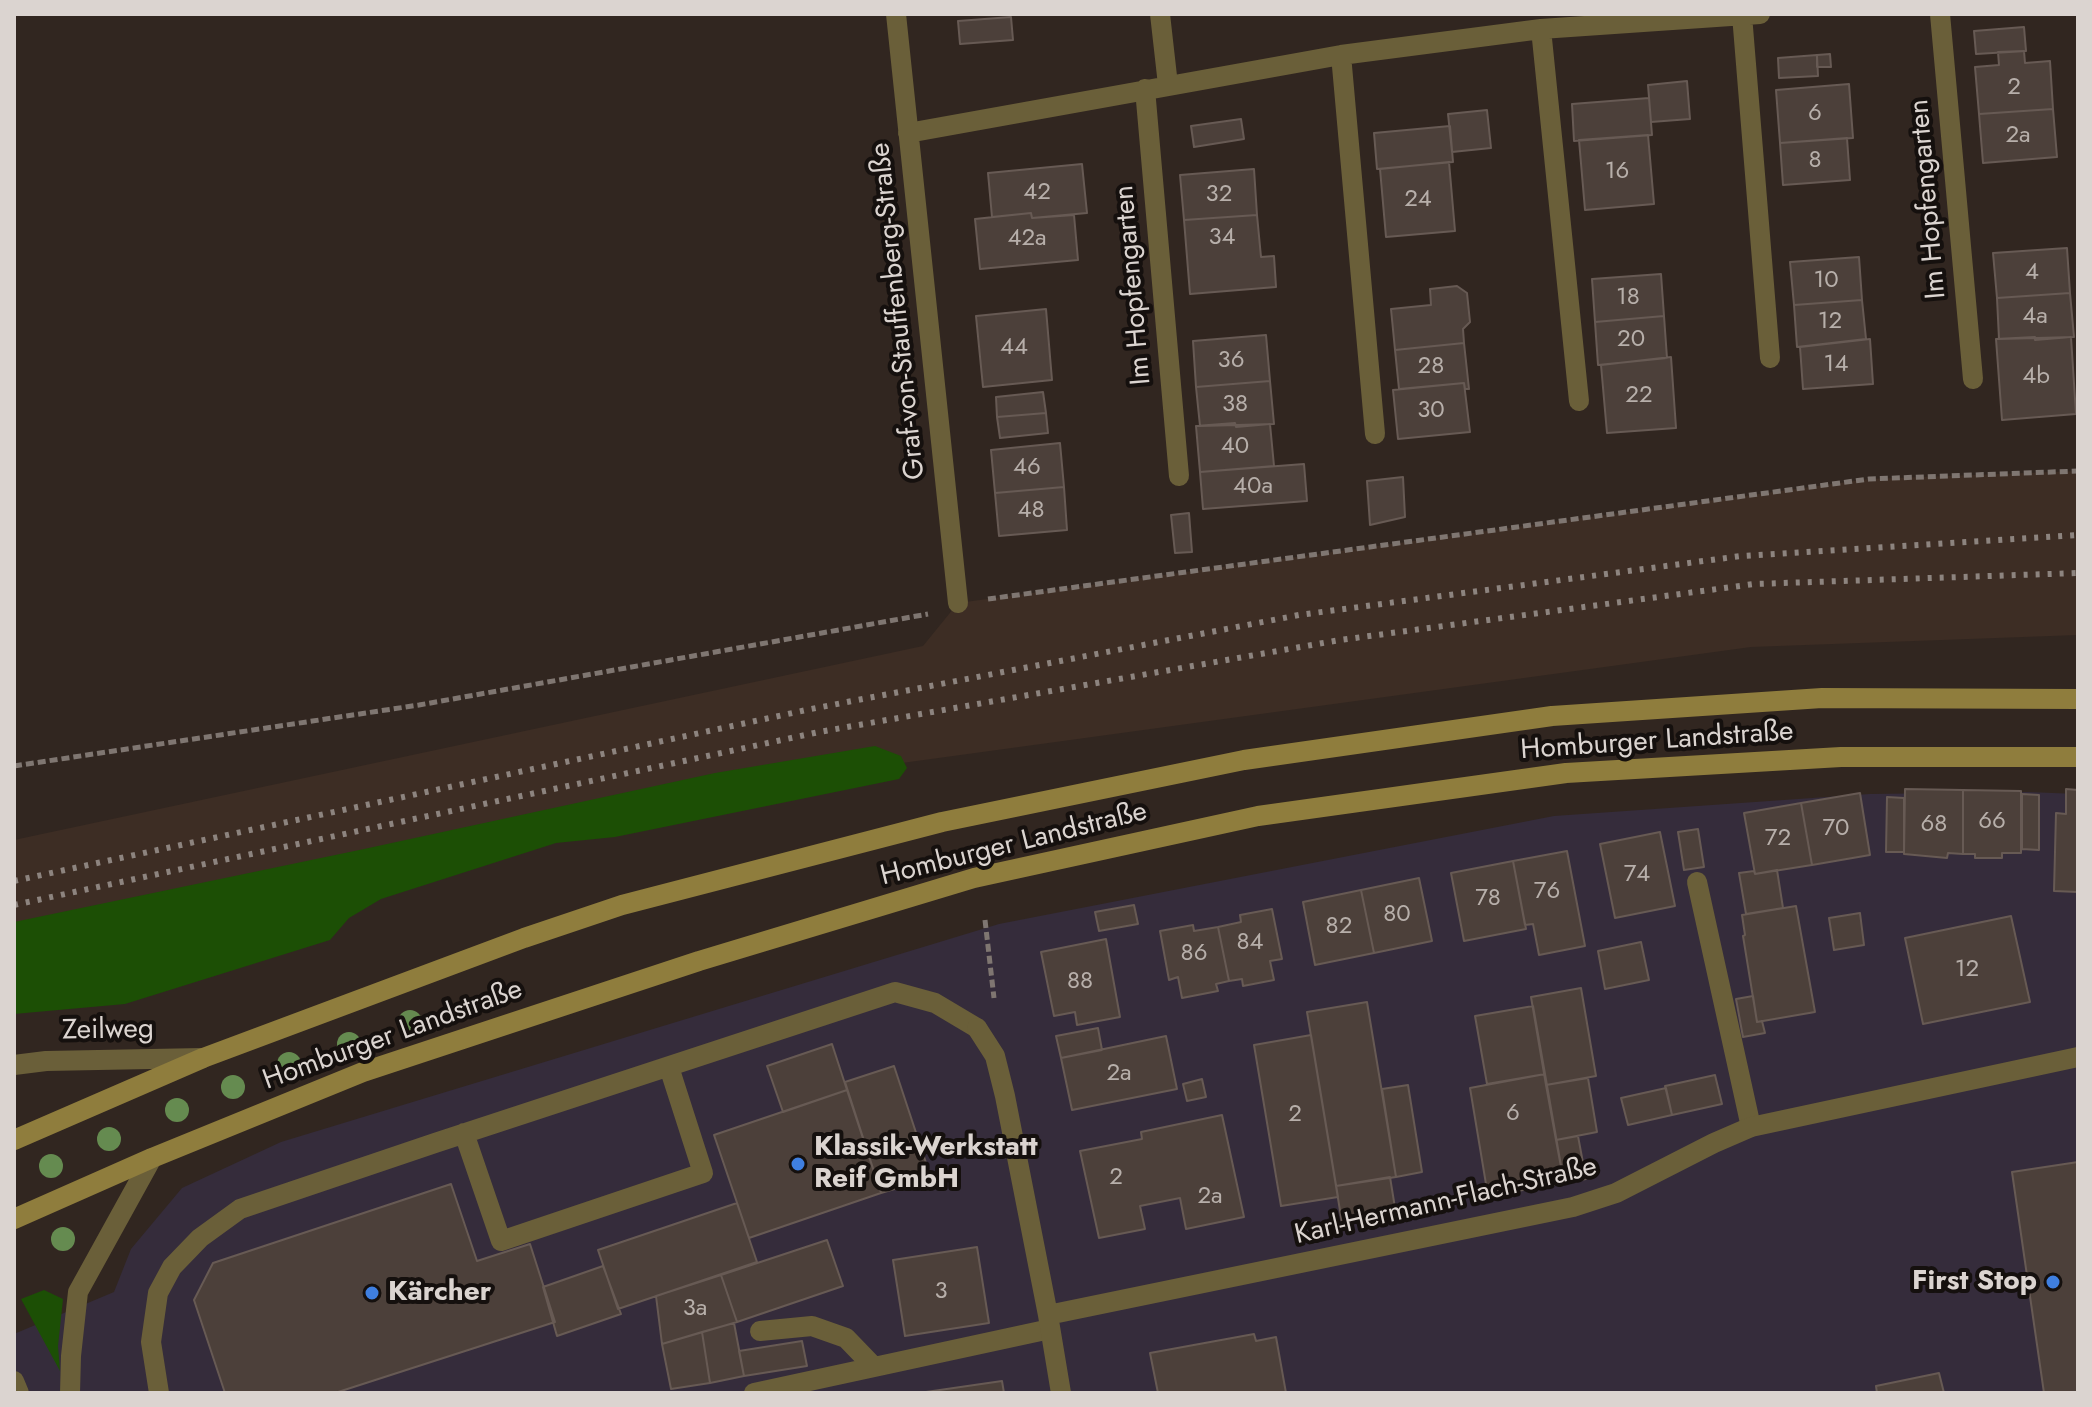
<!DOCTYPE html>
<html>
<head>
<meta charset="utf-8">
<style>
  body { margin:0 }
  #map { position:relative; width:2092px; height:1407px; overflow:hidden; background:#312620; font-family:Jost,sans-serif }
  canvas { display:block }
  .frame { position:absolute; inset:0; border:16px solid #dbd4d0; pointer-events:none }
</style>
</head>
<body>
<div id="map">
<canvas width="2092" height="1407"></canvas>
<div class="frame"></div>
</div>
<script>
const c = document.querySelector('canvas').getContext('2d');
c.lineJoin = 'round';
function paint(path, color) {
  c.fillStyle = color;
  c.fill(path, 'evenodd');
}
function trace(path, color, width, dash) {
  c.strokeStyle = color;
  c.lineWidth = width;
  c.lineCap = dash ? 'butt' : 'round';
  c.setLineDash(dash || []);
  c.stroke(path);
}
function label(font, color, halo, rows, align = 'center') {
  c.font = font + ' Jost,sans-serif';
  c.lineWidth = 8;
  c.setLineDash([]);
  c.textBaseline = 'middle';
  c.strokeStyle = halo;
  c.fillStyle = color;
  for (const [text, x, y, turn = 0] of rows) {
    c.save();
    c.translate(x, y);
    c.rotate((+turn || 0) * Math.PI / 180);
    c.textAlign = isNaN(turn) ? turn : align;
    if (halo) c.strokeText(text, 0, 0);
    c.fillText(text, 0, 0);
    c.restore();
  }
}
paint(new Path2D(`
  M 2028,792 L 2078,794 L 2078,1393 L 14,1393 L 14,1334 L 114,1292 L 131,1249 L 182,1188 L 281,1142 L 999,924 L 1554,816 L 1870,794 Z`), '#352c3b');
paint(new Path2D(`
  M 2078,471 L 2078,635 L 1751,647 L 836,772 L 14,949 L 14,840 L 923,646 L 958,603 L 1869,479 Z`), '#3d2d24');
paint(new Path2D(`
  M 875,746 L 901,756 L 907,768 L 899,779 L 615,837 L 556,843 L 381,899 L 349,918 L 330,940 L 125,1004 L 14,1014 L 14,922 L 364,849 L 715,773 Z
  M 44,1290 L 63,1299 L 58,1346 L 60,1371 L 21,1299 Z`), '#1c4f05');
const building = new Path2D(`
  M 1011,17 L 1013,40 L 960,44 L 958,21 Z
  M 2024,27 L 2026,51 L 1976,54 L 1974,31 Z
  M 2024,51 L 2025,63 L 2050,61 L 2053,109 L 1979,114 L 1975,67 L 1999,65 L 1998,52 Z
  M 1830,54 L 1831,67 L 1817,67 L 1817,55 Z
  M 1817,55 L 1818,76 L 1779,78 L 1778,58 Z
  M 1687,81 L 1690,119 L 1651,122 L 1648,85 Z
  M 1849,84 L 1853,138 L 1780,143 L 1776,90 Z
  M 1649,98 L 1652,135 L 1574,141 L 1572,104 Z
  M 2053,109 L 2057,157 L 1983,163 L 1979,114 Z
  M 1487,110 L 1491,148 L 1452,152 L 1448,114 Z
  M 1241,119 L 1244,139 L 1194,147 L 1191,126 Z
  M 1450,126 L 1453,162 L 1377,169 L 1374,133 Z
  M 1648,135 L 1654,204 L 1585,210 L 1579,140 Z
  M 1847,138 L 1850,180 L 1783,185 L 1780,143 Z
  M 1449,162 L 1455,231 L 1386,237 L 1380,169 Z
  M 1082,164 L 1087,213 L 1032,218 L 1031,213 L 992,217 L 988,173 Z
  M 1254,169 L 1257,215 L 1184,220 L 1180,175 Z
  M 1031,213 L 1032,218 L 1074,215 L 1078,260 L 980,269 L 975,219 Z
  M 1257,215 L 1261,257 L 1274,256 L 1276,287 L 1190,294 L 1184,220 Z
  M 2067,248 L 2070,293 L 1997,298 L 1993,253 Z
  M 1859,257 L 1862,300 L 1794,305 L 1790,262 Z
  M 1661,274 L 1664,316 L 1595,322 L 1592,279 Z
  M 1457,286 L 1467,293 L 1470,322 L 1463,329 L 1464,343 L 1395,350 L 1391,309 L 1431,305 L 1430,289 Z
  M 2070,293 L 2074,337 L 1999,339 L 1997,298 Z
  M 1862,300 L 1866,339 L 1797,347 L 1794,305 Z
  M 1046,309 L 1052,380 L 983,387 L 976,316 Z
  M 1664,316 L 1667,358 L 1598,365 L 1595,322 Z
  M 1266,335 L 1270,381 L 1196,387 L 1193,341 Z
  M 2035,337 L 2035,340 L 2071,337 L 2076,414 L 2002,420 L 1996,339 Z
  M 1870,339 L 1873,384 L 1803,389 L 1800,347 Z
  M 1464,343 L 1469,389 L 1465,389 L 1464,383 L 1399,389 L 1395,350 Z
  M 1671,357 L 1676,428 L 1607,433 L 1601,365 Z
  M 1270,381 L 1274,424 L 1200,426 L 1196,387 Z
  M 1464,383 L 1470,432 L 1398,439 L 1393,390 Z
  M 1043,392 L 1046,413 L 997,417 L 996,397 Z
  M 1046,413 L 1048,433 L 1000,438 L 997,417 Z
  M 1235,423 L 1236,427 L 1270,424 L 1274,466 L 1200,472 L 1196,426 Z
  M 1060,443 L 1064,487 L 995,493 L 991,450 Z
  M 1304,464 L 1307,501 L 1203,509 L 1200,472 Z
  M 1403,477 L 1405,517 L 1370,525 L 1367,481 Z
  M 1064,487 L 1067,530 L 999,536 L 995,493 Z
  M 1189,513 L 1192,552 L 1175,553 L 1171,515 Z
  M 1905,789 L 1963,790 L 1963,854 L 1948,853 L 1947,858 L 1904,854 Z
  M 2066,789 L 2078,790 L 2078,892 L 2054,891 L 2056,813 L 2066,814 Z
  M 1963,790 L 2021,791 L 2021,853 L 2002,853 L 2002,858 L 1975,858 L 1975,854 L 1963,854 Z
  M 1860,793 L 1870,855 L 1812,865 L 1801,803 Z
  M 2022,794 L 2039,795 L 2039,850 L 2022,849 Z
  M 1887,797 L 1904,798 L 1904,852 L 1886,852 Z
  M 1801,803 L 1812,865 L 1755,874 L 1744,813 Z
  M 1698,829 L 1704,867 L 1684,870 L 1678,832 Z
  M 1660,832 L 1675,906 L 1615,918 L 1600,844 Z
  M 1567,851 L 1585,946 L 1539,955 L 1533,924 L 1525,925 L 1513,861 Z
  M 1513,861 L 1526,929 L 1464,941 L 1451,873 Z
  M 1777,870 L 1783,908 L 1746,914 L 1739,873 L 1754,871 L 1755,874 Z
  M 1419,878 L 1432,941 L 1374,953 L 1361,890 Z
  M 1361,890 L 1374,953 L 1315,965 L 1303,902 Z
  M 1134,905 L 1138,924 L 1099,931 L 1095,912 Z
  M 1796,906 L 1815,1012 L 1757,1022 L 1743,936 L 1745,935 L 1742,915 Z
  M 1272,909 L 1282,959 L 1270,961 L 1274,980 L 1243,986 L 1242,979 L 1229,981 L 1218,927 L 1241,922 L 1240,915 Z
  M 1860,913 L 1864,945 L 1834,950 L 1829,918 Z
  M 2011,916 L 2030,1002 L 1923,1024 L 1905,938 Z
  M 1193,925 L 1194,931 L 1218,927 L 1229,981 L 1216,984 L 1218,991 L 1182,998 L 1178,977 L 1169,980 L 1160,931 Z
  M 1106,939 L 1120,1017 L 1077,1025 L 1075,1012 L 1054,1016 L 1041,952 Z
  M 1641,942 L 1649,980 L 1605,989 L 1598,951 Z
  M 1581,988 L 1596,1076 L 1546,1085 L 1531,997 Z
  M 1753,996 L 1757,1022 L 1762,1021 L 1765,1033 L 1743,1037 L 1736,999 Z
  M 1367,1002 L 1396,1177 L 1336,1186 L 1307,1012 Z
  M 1533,1006 L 1545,1074 L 1487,1084 L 1475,1016 Z
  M 1098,1028 L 1102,1050 L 1061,1058 L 1056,1036 Z
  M 1311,1035 L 1338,1197 L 1281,1206 L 1254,1045 Z
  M 1166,1036 L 1177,1089 L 1072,1110 L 1061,1058 Z
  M 832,1044 L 847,1090 L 783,1112 L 767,1066 Z
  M 894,1066 L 931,1178 L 881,1193 L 845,1082 Z
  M 1545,1074 L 1564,1183 L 1488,1196 L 1470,1088 Z
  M 1715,1075 L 1722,1104 L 1672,1115 L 1665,1086 Z
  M 1588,1078 L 1597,1132 L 1556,1140 L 1546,1085 Z
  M 1202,1079 L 1206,1097 L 1187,1101 L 1183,1084 Z
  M 1408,1085 L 1422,1172 L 1396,1177 L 1382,1089 Z
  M 1666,1088 L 1672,1115 L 1628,1125 L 1621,1098 Z
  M 847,1090 L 881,1193 L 749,1238 L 714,1135 Z
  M 1222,1115 L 1244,1217 L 1186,1229 L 1180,1198 L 1140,1206 L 1145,1229 L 1099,1238 L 1080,1151 L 1142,1139 L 1141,1132 Z
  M 1578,1136 L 1586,1179 L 1564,1183 L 1556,1140 Z
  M 2078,1162 L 2078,1393 L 2044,1393 L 2012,1172 Z
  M 1390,1177 L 1396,1214 L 1342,1223 L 1336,1186 Z
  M 451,1184 L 477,1261 L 530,1244 L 555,1322 L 335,1393 L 225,1393 L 194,1300 L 213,1263 Z
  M 737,1203 L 757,1262 L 618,1309 L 598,1250 Z
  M 827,1240 L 843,1286 L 737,1322 L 721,1275 Z
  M 977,1247 L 989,1323 L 905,1336 L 893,1260 Z
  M 603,1266 L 621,1314 L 557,1336 L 543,1287 Z
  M 721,1275 L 737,1322 L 662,1344 L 656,1296 Z
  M 734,1323 L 744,1376 L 710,1383 L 702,1332 Z
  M 702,1332 L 710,1383 L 671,1389 L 662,1344 Z
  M 1254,1334 L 1256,1341 L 1276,1337 L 1286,1393 L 1158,1393 L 1150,1353 Z
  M 802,1341 L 807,1366 L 744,1376 L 739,1351 Z
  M 1939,1373 L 1944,1393 L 1877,1393 L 1876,1386 Z
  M 1002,1381 L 1004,1393 L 926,1392 Z`);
paint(building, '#4c403a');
trace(building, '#675a54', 2);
trace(new Path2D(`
  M 988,599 L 1869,479 L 2078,471
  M 14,766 L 419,705 L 928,614
  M 985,920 L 994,998`), '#7f7671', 5, [8, 4]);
trace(new Path2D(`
  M 1697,882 L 1751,1127
  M 464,1133 L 501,1241 L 703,1173 L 669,1067
  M 760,1331 L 812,1326 L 846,1338 L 874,1367
  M 159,1393 L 151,1342 L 158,1293 L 172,1267 L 200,1238 L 240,1209 L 435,1143 L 895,992 L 935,1003 L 977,1028
  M 754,1393 L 1050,1329`), '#6a5f39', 20);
trace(new Path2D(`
  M 896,14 L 958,603
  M 1160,14 L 1168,85
  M 1940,14 L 1973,379
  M 1742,15 L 1770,358
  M 1541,29 L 1579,401
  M 1341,55 L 1375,434
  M 1145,89 L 1179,476
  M 908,133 L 1341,55 L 1541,29 L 1760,14
  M 977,1028 L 995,1056 L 1005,1096 L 1048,1315 L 1061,1393
  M 14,1065 L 46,1061 L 203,1058
  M 1048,1315 L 1573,1207 L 1616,1193 L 1714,1143 L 1751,1127 L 2078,1057
  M 14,1381 L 19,1393
  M 70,1393 L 71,1356 L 78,1292 L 152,1158`), '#6a5f39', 20);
trace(new Path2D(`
  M 14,1140 L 203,1058 L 524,938 L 622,905 L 942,822 L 1244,760 L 1552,716 L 1822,698 L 2078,699
  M 14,1219 L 152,1158 L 363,1072 L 699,961 L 974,878 L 1258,816 L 1566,773 L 1841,757 L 2078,757`), '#8f7d3d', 20);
trace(new Path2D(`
  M 14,881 L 811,709 L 1299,615 L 1741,556 L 2078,535
  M 14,905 L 819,732 L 1340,640 L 1754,584 L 2078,573`), '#8d847f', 6, [4, 8]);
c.fillStyle = '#658b50';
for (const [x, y] of [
  [410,1022],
  [349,1044],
  [289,1064],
  [233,1087],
  [177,1110],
  [109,1139],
  [51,1166],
  [63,1239]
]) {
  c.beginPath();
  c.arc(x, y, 12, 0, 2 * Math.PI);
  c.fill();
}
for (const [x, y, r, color] of [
  [798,1164,8,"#3f7fe0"],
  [2053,1282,8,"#3f7fe0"],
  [372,1293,8,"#3f7fe0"]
]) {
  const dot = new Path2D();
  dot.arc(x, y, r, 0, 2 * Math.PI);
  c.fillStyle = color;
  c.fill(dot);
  trace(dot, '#15100e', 3);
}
label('24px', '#b7afaa', null, [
  ["2",2014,88],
  ["6",1815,114],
  ["2a",2018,136],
  ["8",1815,161],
  ["16",1617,172],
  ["42",1037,193],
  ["32",1219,195],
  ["24",1418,200],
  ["34",1222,238],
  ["42a",1027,239],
  ["4",2032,273],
  ["10",1826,281],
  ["18",1628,298],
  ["4a",2035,317],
  ["12",1830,322],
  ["20",1631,340],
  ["44",1014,348],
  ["36",1231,361],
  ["14",1836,365],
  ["28",1431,367],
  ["4b",2036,377],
  ["22",1639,396],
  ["38",1235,405],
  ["30",1431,411],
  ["40",1235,447],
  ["46",1027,468],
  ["40a",1253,487],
  ["48",1031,511],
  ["66",1992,822],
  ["68",1934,825],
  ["70",1836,829],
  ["72",1778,839],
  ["74",1637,875],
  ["76",1547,892],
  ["78",1488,899],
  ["80",1397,915],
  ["82",1339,927],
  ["84",1250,943],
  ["86",1194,954],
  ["12",1967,970],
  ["88",1080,982],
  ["2a",1119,1074],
  ["6",1513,1114],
  ["2",1295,1115],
  ["2",1116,1178],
  ["2a",1210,1197],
  ["3",941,1292],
  ["3a",695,1309]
]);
label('28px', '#dbd4d0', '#15100e', [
  ["Im Hopfengarten",1929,199,-95],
  ["Im Hopfengarten",1134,285,-95],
  ["Graf-von-Stauffenberg-Straße",899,311,-96],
  ["Homburger Landstraße",1657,742,-4],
  ["Homburger Landstraße",1014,845,-14],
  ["Zeilweg",108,1031,-1],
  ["Homburger Landstraße",393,1036,-20],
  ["Karl-Hermann-Flach-Straße",1446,1202,-13]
]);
label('bold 28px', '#dbd4d0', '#15100e', [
  ["Klassik-Werkstatt",814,1148],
  ["Reif GmbH",814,1180],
  ["First Stop",2037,1282,"right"],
  ["Kärcher",388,1293]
], 'left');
</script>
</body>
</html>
